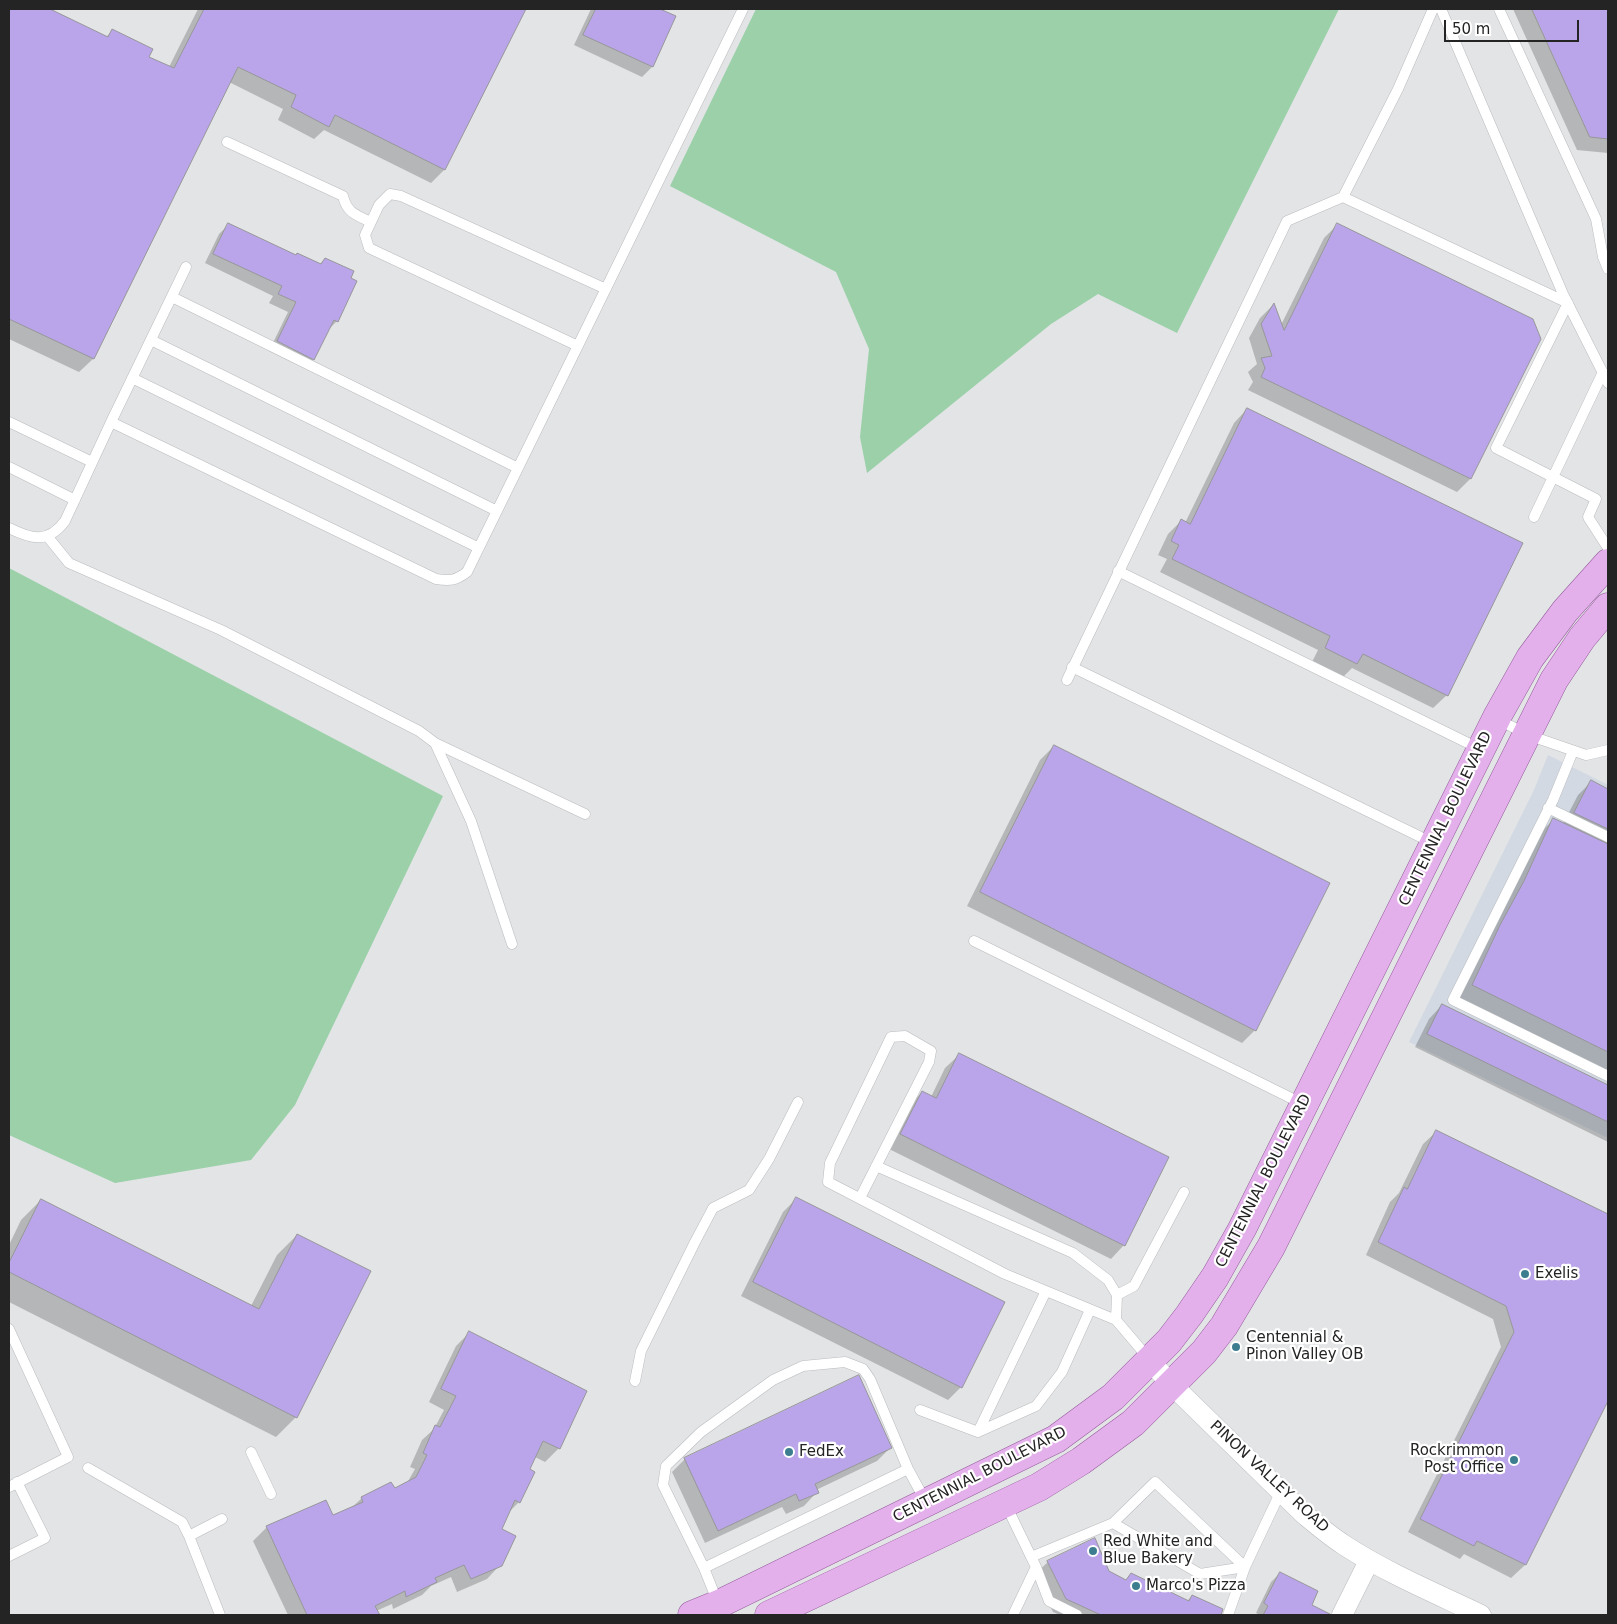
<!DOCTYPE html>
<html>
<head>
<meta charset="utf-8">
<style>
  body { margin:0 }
  #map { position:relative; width:1617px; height:1624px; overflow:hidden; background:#e2e4e6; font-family:"DejaVu Sans",sans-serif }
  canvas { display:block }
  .frame { position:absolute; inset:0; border:10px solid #242425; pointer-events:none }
  .scale { position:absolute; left:1444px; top:20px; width:135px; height:22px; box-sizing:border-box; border:2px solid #242425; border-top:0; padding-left:6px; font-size:15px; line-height:18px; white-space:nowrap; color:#242425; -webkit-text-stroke:4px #fff; paint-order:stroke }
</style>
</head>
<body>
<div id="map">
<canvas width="1617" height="1624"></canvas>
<div class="frame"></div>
<div class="scale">50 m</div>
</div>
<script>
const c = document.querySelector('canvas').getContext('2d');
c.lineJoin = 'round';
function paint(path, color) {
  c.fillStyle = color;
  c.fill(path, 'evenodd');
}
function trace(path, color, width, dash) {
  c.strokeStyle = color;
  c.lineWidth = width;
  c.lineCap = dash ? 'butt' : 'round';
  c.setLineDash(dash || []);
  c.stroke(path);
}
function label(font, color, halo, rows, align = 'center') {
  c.font = font + ' "DejaVu Sans",sans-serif';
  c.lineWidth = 4.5;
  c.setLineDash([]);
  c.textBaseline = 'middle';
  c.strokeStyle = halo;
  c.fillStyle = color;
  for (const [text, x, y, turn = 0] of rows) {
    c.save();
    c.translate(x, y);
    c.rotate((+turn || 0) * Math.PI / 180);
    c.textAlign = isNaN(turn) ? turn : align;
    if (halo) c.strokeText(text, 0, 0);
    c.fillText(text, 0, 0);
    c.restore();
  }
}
paint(new Path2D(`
  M 1548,755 L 1608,785 L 1608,1138 L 1409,1042 L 1534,790 Z`), '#d2d9e2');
paint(new Path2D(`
  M 756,9 L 1339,9 L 1177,333 L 1098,294 L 1051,324 L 867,473 L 860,437 L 869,349 L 836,272 L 670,186 Z
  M 9,568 L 443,796 L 295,1105 L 251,1160 L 115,1183 L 9,1135 Z`), '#9bd0a9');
paint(new Path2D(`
  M 9,9 L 47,9 L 106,37 L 112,31 L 147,58 L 169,67 L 198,9 L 524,9 L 444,170 L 431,183 L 324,130 L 314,139 L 278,120 L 283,109 L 229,82 L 93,359 L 79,372 L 9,339 Z
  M 591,9 L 657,9 L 675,17 L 652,67 L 642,77 L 574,45 Z
  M 1513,9 L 1608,9 L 1608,153 L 1577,150 Z
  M 228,225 L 295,256 L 319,265 L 325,259 L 337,321 L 328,330 L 313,359 L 304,368 L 269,351 L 288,312 L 269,303 L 273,296 L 205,263 L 219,234 Z
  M 1337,225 L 1470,479 L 1457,492 L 1248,390 L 1253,382 L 1248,372 L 1257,364 L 1249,338 L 1260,318 L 1273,305 L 1281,325 L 1324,238 Z
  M 1247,409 L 1447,695 L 1433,708 L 1352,668 L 1343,677 L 1312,662 L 1318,650 L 1160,572 L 1167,559 L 1158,555 L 1168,534 L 1181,521 L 1185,523 L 1234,423 Z
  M 1054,746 L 1255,1030 L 1242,1043 L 967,906 L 1040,760 Z
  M 1591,782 L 1608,790 L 1608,1072 L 1459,998 L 1487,940 L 1511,896 L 1540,833 L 1553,820 L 1563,824 L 1578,795 Z
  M 1442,1005 L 1608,1086 L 1608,1142 L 1415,1047 L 1429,1019 Z
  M 959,1055 L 1124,1245 L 1111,1259 L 887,1148 L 909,1106 L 922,1092 L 931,1097 L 945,1068 Z
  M 1437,1131 L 1608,1215 L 1608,1397 L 1525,1565 L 1511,1578 L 1464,1554 L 1460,1559 L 1408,1532 L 1501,1347 L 1493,1319 L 1366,1255 L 1390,1202 L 1399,1193 L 1423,1144 Z
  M 797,1198 L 961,1387 L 948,1400 L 741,1296 L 783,1212 Z
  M 41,1200 L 251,1306 L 277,1255 L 297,1235 L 296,1417 L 276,1437 L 9,1302 L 9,1245 L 21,1220 Z
  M 469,1333 L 559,1448 L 545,1462 L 535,1457 L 528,1470 L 519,1502 L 507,1514 L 500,1529 L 500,1565 L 487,1579 L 457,1592 L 451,1577 L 431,1586 L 422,1595 L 393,1609 L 392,1604 L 376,1611 L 378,1615 L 288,1615 L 253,1541 L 267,1527 L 332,1516 L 350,1509 L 362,1498 L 394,1490 L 407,1483 L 415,1469 L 410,1467 L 422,1440 L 434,1429 L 444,1410 L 429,1402 L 456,1346 Z
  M 890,1448 L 877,1461 L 816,1490 L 817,1492 L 804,1506 L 786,1514 L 782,1507 L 705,1543 L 672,1472 L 685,1459 Z
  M 1048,1562 L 1108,1572 L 1125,1581 L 1131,1575 L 1187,1601 L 1192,1596 L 1218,1608 L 1215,1615 L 1060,1615 L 1053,1612 L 1034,1575 Z
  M 1280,1573 L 1313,1607 L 1308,1615 L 1260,1615 L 1256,1613 L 1271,1582 Z`), '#0003');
const building = new Path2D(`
  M 9,9 L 50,9 L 108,37 L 112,29 L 153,49 L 149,57 L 174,68 L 204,9 L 526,9 L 445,170 L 335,115 L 329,127 L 291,107 L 296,95 L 238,67 L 94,359 L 9,319 Z
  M 596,9 L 660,9 L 676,16 L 653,67 L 583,35 Z
  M 1532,9 L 1608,9 L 1608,139 L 1590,137 Z
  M 228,223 L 296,255 L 297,253 L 321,264 L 325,258 L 354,271 L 351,278 L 357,281 L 338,322 L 334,320 L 314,360 L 277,341 L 296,302 L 278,294 L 282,286 L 213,254 Z
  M 1337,223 L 1533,319 L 1541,339 L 1471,479 L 1261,377 L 1265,368 L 1261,358 L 1272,356 L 1261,324 L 1274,303 L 1284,330 Z
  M 1247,408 L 1523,543 L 1448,696 L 1363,654 L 1357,664 L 1325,648 L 1330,636 L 1172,559 L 1179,545 L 1171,541 L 1181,519 L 1190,524 Z
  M 1054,745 L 1330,883 L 1256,1031 L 980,892 Z
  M 1591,780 L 1608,789 L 1608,829 L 1574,813 Z
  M 1553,818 L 1608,844 L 1608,1052 L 1472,985 L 1500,925 L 1524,881 Z
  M 1442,1004 L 1608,1085 L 1608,1122 L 1427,1034 Z
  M 959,1053 L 1169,1157 L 1125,1246 L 900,1134 L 922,1091 L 936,1098 Z
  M 1436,1130 L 1608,1214 L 1608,1401 L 1526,1565 L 1477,1541 L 1474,1546 L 1420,1519 L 1514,1332 L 1506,1306 L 1378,1242 L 1404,1187 L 1407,1189 Z
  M 796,1197 L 1005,1302 L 962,1388 L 753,1282 Z
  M 41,1199 L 259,1309 L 297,1234 L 371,1271 L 297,1418 L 9,1272 L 9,1263 Z
  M 469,1331 L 587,1391 L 560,1449 L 543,1441 L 530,1469 L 535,1472 L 520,1503 L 515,1500 L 502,1529 L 516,1536 L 502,1566 L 471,1579 L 464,1565 L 435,1578 L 437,1582 L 406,1597 L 405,1591 L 375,1606 L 380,1615 L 307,1615 L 266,1526 L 326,1500 L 333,1515 L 363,1502 L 361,1497 L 391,1482 L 395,1488 L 416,1477 L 427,1455 L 423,1453 L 435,1425 L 440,1427 L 456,1396 L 441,1389 Z
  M 859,1375 L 892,1448 L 815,1484 L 819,1493 L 799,1501 L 796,1494 L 718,1531 L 684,1458 Z
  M 1095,1538 L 1109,1571 L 1126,1580 L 1131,1573 L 1189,1601 L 1192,1595 L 1223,1609 L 1221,1615 L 1101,1615 L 1066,1599 L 1047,1561 Z
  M 1280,1572 L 1318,1591 L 1312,1605 L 1330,1614 L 1330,1615 L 1263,1615 L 1268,1606 L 1264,1603 Z`);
paint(building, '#bba5ea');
trace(building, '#969699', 1);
const lane = new Path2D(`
  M 1433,9 L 1398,89 L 1343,197 L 1568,303 L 1496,448 L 1596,499 L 1588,517 L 1608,548
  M 1441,9 L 1563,294 L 1608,383
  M 1499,9 L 1596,219 L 1603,257 L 1608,269
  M 227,142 L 343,196 C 347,213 356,215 371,222
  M 172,297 L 518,468
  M 151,340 L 497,511
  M 578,346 L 369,248 L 365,235 L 379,205 L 390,194 L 401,196 L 606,289
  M 132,378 L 479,548
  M 9,422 L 92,462
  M 111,422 L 186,267
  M 9,467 L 75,500
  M 1534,517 L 1603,372
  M 9,528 C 31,539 48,544 65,521 L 111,422 L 436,579 C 450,581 455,581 467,572 L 743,9
  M 47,536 L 69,563 L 221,630 L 419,731 L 435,743 L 471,821 L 512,944
  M 1118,571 L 1480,749
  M 1072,667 L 1433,843
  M 1067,680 L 1287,221 L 1343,197
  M 1497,719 L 1528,735 L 1586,755 L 1608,750
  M 435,743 L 585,814
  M 1573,751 L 1553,800 L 1453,1000 L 1608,1076
  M 1548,808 L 1608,837
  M 974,941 L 1303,1104
  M 876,1166 L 1073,1253 L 1108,1280 L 1117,1295
  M 860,1198 L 929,1062 L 931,1051 L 905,1036 L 891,1037 L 830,1163 L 828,1182 L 1005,1274 L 1116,1320
  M 9,1329 L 68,1457 L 9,1487
  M 1150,1360 L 1116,1320 L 1117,1295 L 1134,1286 L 1184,1192
  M 635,1381 L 641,1351 L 695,1242 L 713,1208 L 749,1190 L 769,1159 L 798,1102
  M 920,1410 L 978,1432 L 1036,1406 L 1062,1372 L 1090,1310
  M 978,1432 L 1046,1291
  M 251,1452 L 271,1494
  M 88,1468 L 182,1522 L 189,1536
  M 1005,1503 L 1036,1567 L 1013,1615
  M 1113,1523 L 1200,1574 L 1245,1567 L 1228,1615
  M 9,1556 L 45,1538 L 17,1482
  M 1031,1557 L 1113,1523 L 1155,1482 L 1245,1567 L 1281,1491
  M 1036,1567 L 1049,1601 L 1077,1615
  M 704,1568 L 663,1485 L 666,1466 L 701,1432 L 773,1380 L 803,1366 L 845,1362 L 863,1369 L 870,1379 L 908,1469
  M 718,1603 L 704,1568 L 908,1469 L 926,1502
  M 220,1615 L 189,1536 L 222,1519`);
const street = new Path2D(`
  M 1150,1361 L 1172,1385 L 1305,1515 C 1317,1525 1330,1536 1344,1545 C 1387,1573 1435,1593 1481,1615
  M 1342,1615 L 1369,1561`);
const primary = new Path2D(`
  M 692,1615 L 719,1604 L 1056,1439 L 1113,1397 L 1169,1341 L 1189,1315 L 1215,1277 L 1242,1229 L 1498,715 L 1530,658 L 1565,611 L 1608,563
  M 769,1615 L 1039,1487 L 1081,1461 L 1133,1423 L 1204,1352 L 1224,1326 L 1271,1247 L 1554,680 L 1582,638 L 1608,607`);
trace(lane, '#b9bbbe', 11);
trace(street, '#b9bbbe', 21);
trace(primary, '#955d9d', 29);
trace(lane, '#fff', 10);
trace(street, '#fff', 20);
trace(primary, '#e4b0eb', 28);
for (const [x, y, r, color] of [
  [1525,1274,5,"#3c7e8f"],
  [1236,1347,5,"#3c7e8f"],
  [789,1452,5,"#3c7e8f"],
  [1514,1460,5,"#3c7e8f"],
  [1093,1551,5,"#3c7e8f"],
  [1136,1586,5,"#3c7e8f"]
]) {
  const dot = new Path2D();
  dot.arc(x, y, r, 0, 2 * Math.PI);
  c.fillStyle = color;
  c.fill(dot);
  trace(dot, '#fff', 2);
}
label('15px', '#242425', '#fff', [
  ["CENTENNIAL BOULEVARD",1446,819,-64],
  ["CENTENNIAL BOULEVARD",1264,1181,-63],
  ["CENTENNIAL BOULEVARD",980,1475,-27],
  ["PINON VALLEY ROAD",1269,1477,43]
]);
label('15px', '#242425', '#fff', [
  ["Exelis",1535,1274],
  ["Centennial &",1246,1338],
  ["Pinon Valley OB",1246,1355],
  ["Rockrimmon",1504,1451,"right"],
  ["Post Office",1504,1468,"right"],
  ["FedEx",799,1452],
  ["Red White and",1103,1542],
  ["Blue Bakery",1103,1559],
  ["Marco's Pizza",1146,1586]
], 'left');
</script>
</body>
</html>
